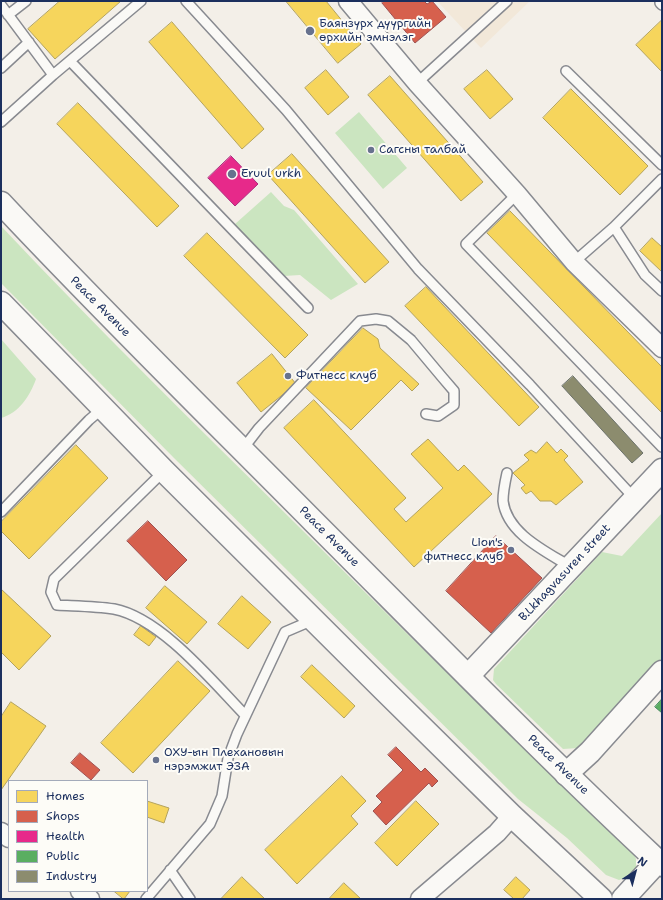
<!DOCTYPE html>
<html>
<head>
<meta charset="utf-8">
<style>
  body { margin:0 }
  #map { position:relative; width:663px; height:900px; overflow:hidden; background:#f3efe8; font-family:"Shantell Sans",sans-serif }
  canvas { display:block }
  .frame { position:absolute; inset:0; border:2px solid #1b2f5e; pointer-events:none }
  .legend { position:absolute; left:8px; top:780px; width:140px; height:112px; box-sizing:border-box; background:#fdfcf7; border:1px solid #a3aaba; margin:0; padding:5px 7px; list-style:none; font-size:12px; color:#1b2f5e }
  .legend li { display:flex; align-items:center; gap:8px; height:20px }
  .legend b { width:20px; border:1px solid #a3aaba }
  .north { position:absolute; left:615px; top:852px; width:40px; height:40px; -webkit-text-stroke:3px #fdfcf7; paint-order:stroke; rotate:36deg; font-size:11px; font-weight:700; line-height:16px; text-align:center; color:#1b2f5e }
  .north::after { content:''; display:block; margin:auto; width:14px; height:18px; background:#1b2f5e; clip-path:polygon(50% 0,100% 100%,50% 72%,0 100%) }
</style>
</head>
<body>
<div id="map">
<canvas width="663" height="900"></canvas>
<div class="frame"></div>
<ul class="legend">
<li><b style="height:11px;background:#f6d55c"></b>Homes</li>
<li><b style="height:11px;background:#d6604d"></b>Shops</li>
<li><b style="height:11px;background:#e7298a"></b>Health</li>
<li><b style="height:11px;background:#5aae61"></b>Public</li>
<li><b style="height:11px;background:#8c8c6e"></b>Industry</li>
</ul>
<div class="north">N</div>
</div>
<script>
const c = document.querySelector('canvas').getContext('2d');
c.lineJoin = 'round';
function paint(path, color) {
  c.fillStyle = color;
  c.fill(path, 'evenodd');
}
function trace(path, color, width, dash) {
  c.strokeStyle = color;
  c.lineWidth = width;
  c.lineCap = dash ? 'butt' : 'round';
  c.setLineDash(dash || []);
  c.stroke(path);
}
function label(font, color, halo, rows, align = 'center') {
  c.font = font + ' "Shantell Sans",sans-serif';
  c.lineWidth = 4;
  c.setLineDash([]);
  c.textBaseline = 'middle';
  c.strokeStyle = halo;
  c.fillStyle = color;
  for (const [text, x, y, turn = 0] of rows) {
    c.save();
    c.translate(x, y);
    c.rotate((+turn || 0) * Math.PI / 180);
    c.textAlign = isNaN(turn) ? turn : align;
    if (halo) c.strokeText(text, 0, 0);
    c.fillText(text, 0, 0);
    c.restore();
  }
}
paint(new Path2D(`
  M 437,1 L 530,1 L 481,48 Z`), '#f2e8d9');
paint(new Path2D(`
  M 359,112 L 407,168 L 383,189 L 335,133 Z
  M 271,192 L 284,206 L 294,210 L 358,284 L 331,300 L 300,275 L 284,276 L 269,262 L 235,224 Z
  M 1,226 C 96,327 195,424 293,521 C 405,632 517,742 632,850 L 636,859 L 636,868 L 628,877 L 619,880 L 606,875 L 567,838 L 518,799 L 174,458 L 1,283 Z
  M 1,339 L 36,379 C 30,396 19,413 1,418 Z
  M 662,513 L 662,658 L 579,748 L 563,749 L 496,684 L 493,680 L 494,669 L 602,552 L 622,556 Z`), '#cbe5c0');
const homes = new Path2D(`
  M 60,1 L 121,1 L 55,59 L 28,29 Z
  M 286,1 L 326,1 L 361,44 L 338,63 Z
  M 662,20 L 662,72 L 636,45 Z
  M 172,22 L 264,129 L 242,149 L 149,42 Z
  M 326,70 L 349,97 L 328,115 L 305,88 Z
  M 487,70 L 513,99 L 490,119 L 464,89 Z
  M 390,76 L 483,182 L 461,201 L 368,95 Z
  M 571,89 L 648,166 L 620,195 L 543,118 Z
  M 78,103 L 179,206 L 157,227 L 57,124 Z
  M 292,154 L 389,262 L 365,283 L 268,175 Z
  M 510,211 L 662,367 L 662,413 L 487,233 Z
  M 207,233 L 308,335 L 285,358 L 184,256 Z
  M 652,238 L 662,247 L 662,272 L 640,251 Z
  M 426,287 L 539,407 L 519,426 L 405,306 Z
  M 363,328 L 378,339 L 380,348 L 419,384 L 412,391 L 401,380 L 351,430 L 306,388 Z
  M 272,354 L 296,384 L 261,412 L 237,383 Z
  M 314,400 L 406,498 L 394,509 L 406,522 L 443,488 L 411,454 L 428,439 L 458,471 L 464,465 L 492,494 L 414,567 L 284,428 Z
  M 547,442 L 557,453 L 561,449 L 568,456 L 564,460 L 583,482 L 556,505 L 551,501 L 540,501 L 531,491 L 526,494 L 521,488 L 525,485 L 513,473 L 529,460 L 524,455 L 531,450 L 536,453 Z
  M 76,445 L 108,478 L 29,559 L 1,531 L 1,522 Z
  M 165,586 L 207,622 L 187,644 L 146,608 Z
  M 1,589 L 51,636 L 19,670 L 1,652 Z
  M 242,596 L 271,622 L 248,649 L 218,624 Z
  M 141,626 L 156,637 L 149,646 L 134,635 Z
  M 178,661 L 210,691 L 133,773 L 101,743 Z
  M 312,665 L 355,706 L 344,718 L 301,677 Z
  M 11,702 L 46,726 L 1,790 L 1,717 Z
  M 342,776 L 366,801 L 351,816 L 358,824 L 297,884 L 265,850 Z
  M 147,801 L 169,808 L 164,823 L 147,817 Z
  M 416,801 L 439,824 L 397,866 L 375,843 Z
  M 242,877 L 265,899 L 221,899 Z
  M 516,877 L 530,890 L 522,899 L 514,899 L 504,890 Z
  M 344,883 L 361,899 L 329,899 Z
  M 114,891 L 130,891 L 124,899 Z`);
paint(homes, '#f6d55c');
trace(homes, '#b4a35d', 1);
const shops = new Path2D(`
  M 384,1 L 424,1 L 427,4 L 432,1 L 446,17 L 415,43 L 382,3 Z
  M 148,521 L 187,560 L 166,581 L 127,541 Z
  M 496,536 L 542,578 L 491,633 L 446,591 Z
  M 396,747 L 421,772 L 425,768 L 438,781 L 432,787 L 429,783 L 386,825 L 373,811 L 382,802 L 376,796 L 403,770 L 388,755 Z
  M 80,753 L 100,770 L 91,780 L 71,763 Z`);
paint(shops, '#d6604d');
trace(shops, '#9e5152', 1);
const health = new Path2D(`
  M 231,156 L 258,184 L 235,206 L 208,178 Z`);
paint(health, '#e7298a');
trace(health, '#aa2b7d', 1);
const public = new Path2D(`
  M 662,699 L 662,713 L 655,707 Z`);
paint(public, '#5aae61');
trace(public, '#478860', 1);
const industry = new Path2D(`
  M 573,376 L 643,453 L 632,463 L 562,386 Z`);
paint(industry, '#8c8c6e');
trace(industry, '#6a7069', 1);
const service = new Path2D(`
  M 186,1 L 286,110 L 418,269 L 530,385 L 635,499
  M 660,3 L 662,5
  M 1,5 L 53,75
  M 8,15 L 26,1
  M 70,61 L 308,308
  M 1,68 L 29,42
  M 566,71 L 662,165
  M 417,83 L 507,1
  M 1,122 L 53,75 L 141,1
  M 517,194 L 466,244 L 662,447
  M 614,227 L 662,179
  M 574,262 L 614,227 L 645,275 L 662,291
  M 242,450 L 259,428 L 360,321 L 376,319 L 388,321 L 411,340 L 442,377 L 454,391 L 454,405 L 438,416 L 426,414
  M 164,471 L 54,579 L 51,592 L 57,605 C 76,606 96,606 114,609 C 161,618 213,682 245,715
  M 507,473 C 505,482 503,492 503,501 C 507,534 547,552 571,567
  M 1,512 L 89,420 L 103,408
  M 170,870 L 190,899
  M 146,899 L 210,824 L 222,796 L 228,758 L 237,734 L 285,632 L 313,620`);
const minor = new Path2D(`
  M 348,1 L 417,83 L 517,194 L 574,262 L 662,348
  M 1,832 L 9,838
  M 80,891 L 90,899
  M 420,899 L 497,833 L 512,816`);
const tertiary = new Path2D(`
  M 468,676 L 662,470
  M 566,774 L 590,752 L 662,672`);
const trunk = new Path2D(`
  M 1,203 C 103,312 209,416 314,522 C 429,637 543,754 662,865
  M 1,303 L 164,471 L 385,691 L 512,816 L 601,899
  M 623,899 L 658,861`);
trace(service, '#888a90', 12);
trace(minor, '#888a90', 21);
trace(tertiary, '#888a90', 25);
trace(trunk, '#888a90', 25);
trace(service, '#faf9f6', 9);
trace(minor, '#faf9f6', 18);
trace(tertiary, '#faf9f6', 22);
trace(trunk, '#faf9f6', 22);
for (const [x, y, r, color] of [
  [310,31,5,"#67728e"],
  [371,150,4,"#67728e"],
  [232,174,5,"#67728e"],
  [288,376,4,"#67728e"],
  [511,550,4,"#67728e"],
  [156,760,4,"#67728e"]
]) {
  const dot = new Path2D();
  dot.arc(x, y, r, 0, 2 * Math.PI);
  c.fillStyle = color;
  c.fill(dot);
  trace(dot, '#fdfcf7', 1.5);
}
label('12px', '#1b2f5e', '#fdfcf7', [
  ["Баянзүрх дүүргийн",319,24],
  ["өрхийн эмнэлэг",319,38],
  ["Сагсны талбай",379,150],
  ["Eruul urkh",241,174],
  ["Фитнесс клуб",296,376],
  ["Lion's",503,543,"right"],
  ["фитнесс клуб",503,557,"right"],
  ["ОХУ-ын Плехановын",164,753],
  ["нэрэмжит ЭЗА",164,767]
], 'left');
label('12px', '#1b2f5e', '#fdfcf7', [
  ["Peace Avenue",100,307,45],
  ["Peace Avenue",329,537,45],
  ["B.Lkhagvasuren street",565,573,-47],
  ["Peace Avenue",558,765,44]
]);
</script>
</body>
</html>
